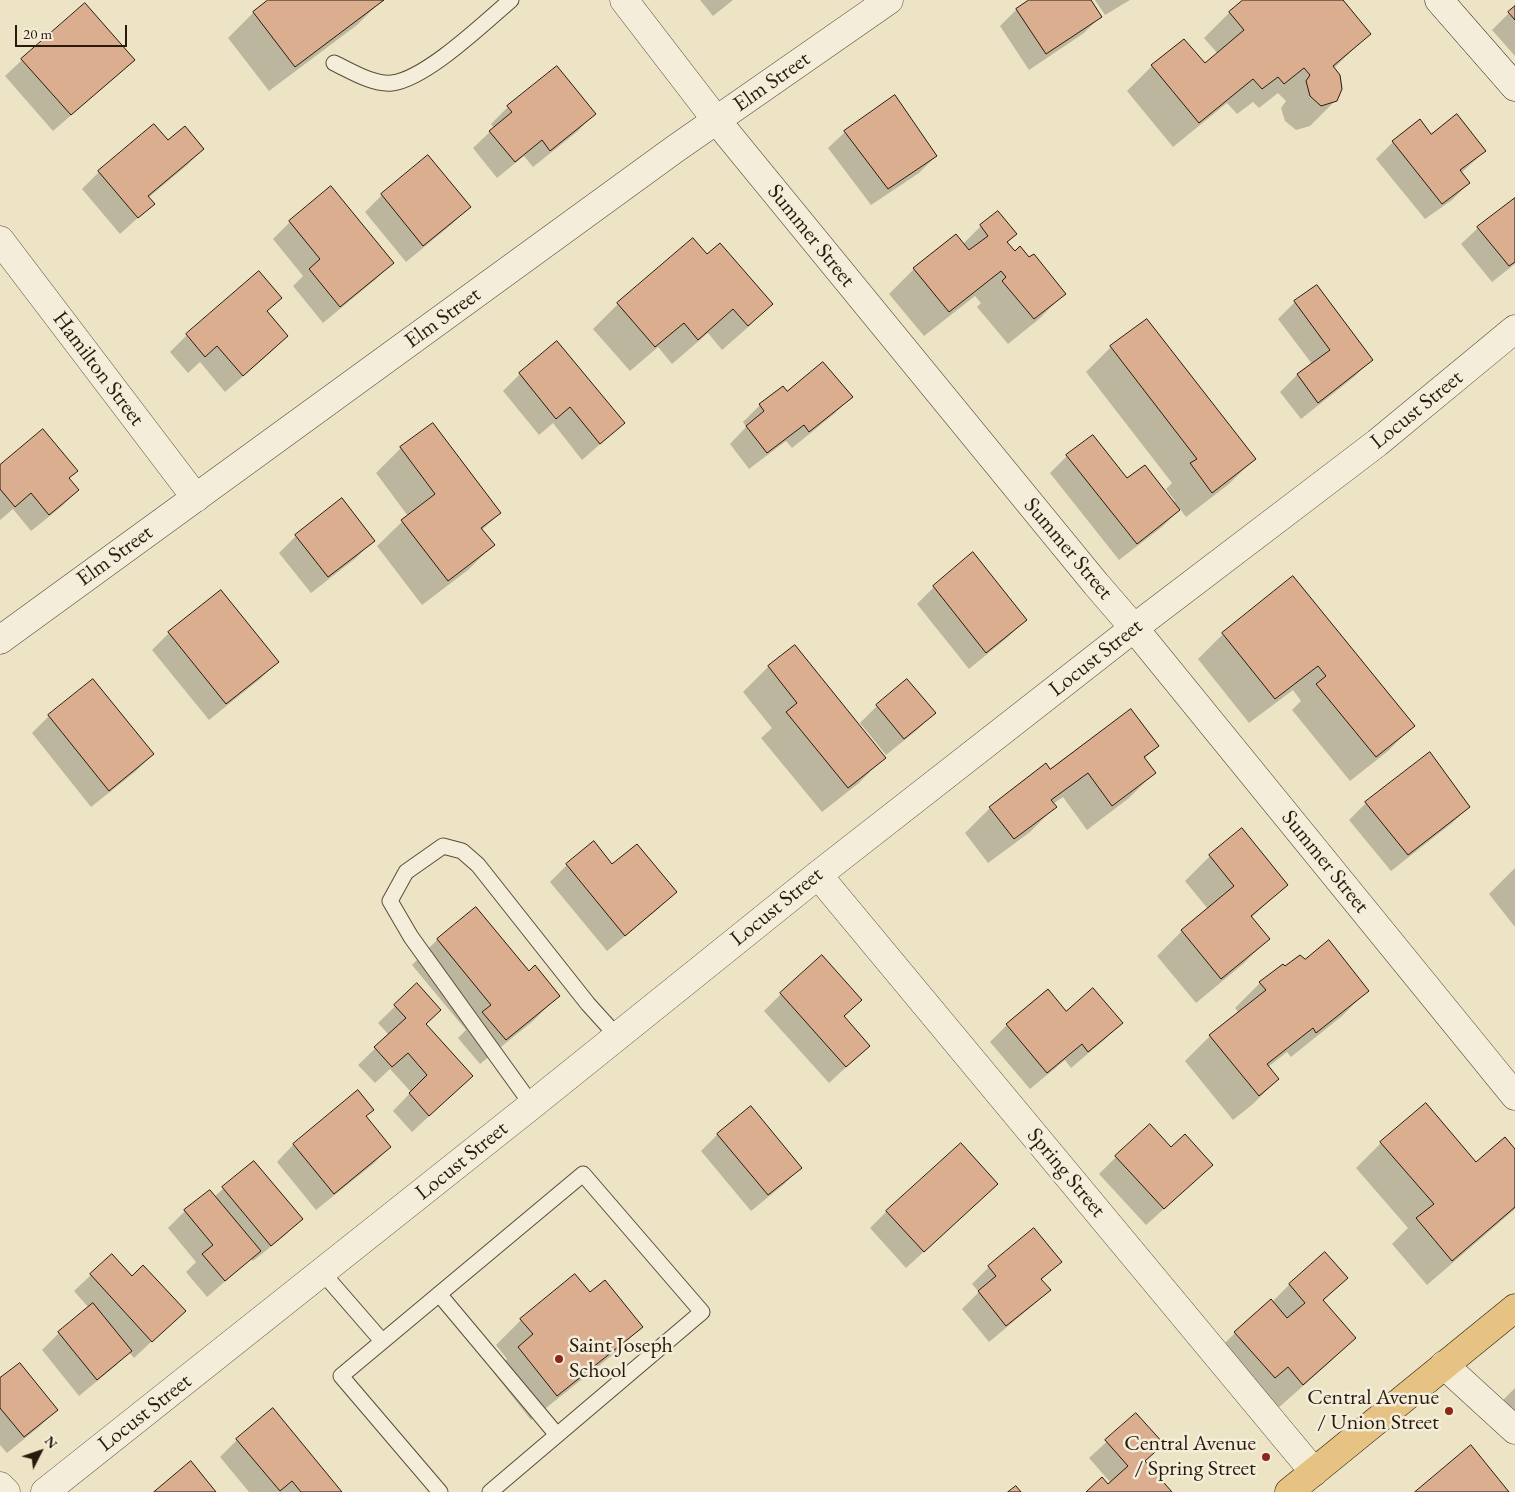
<!DOCTYPE html>
<html>
<head>
<meta charset="utf-8">
<style>
  body { margin:0 }
  #map { position:relative; width:1515px; height:1492px; overflow:hidden; background:#ede4c6; font-family:"EB Garamond",serif }
  canvas { display:block }
  .north { position:absolute; left:15px; top:1427px; width:50px; height:50px; -webkit-text-stroke:4px #f3edda; paint-order:stroke; rotate:49deg; font-size:14px; font-weight:700; line-height:20px; text-align:center; color:#291a0c }
  .north::after { content:''; display:block; margin:auto; width:18px; height:22px; background:#291a0c; clip-path:polygon(50% 0,100% 100%,50% 72%,0 100%) }
  .scale { position:absolute; left:15px; top:25px; width:112px; height:22px; box-sizing:border-box; border:2px solid #291a0c; border-top:0; padding-left:6px; font-size:15px; line-height:18px; white-space:nowrap; color:#291a0c; -webkit-text-stroke:4px #f3edda; paint-order:stroke }
</style>
</head>
<body>
<div id="map">
<canvas width="1515" height="1492"></canvas>
<div class="north">N</div>
<div class="scale">20 m</div>
</div>
<script>
const c = document.querySelector('canvas').getContext('2d');
c.lineJoin = 'round';
function paint(path, color) {
  c.fillStyle = color;
  c.fill(path, 'evenodd');
}
function trace(path, color, width, dash) {
  c.strokeStyle = color;
  c.lineWidth = width;
  c.lineCap = dash ? 'butt' : 'round';
  c.setLineDash(dash || []);
  c.stroke(path);
}
function label(font, color, halo, rows, align = 'center') {
  c.font = font + ' "EB Garamond",serif';
  c.lineWidth = 5;
  c.setLineDash([]);
  c.textBaseline = 'middle';
  c.strokeStyle = halo;
  c.fillStyle = color;
  for (const [text, x, y, turn = 0] of rows) {
    c.save();
    c.translate(x, y);
    c.rotate((+turn || 0) * Math.PI / 180);
    c.textAlign = isNaN(turn) ? turn : align;
    if (halo) c.strokeText(text, 0, 0);
    c.fillText(text, 0, 0);
    c.restore();
  }
}
paint(new Path2D(`
  M 270,0 L 382,0 L 357,25 L 269,91 L 228,38 L 253,13 Z
  M 700,0 L 733,0 L 713,16 Z
  M 1031,0 L 1090,0 L 1101,16 L 1084,33 L 1029,70 L 1000,26 L 1016,10 Z
  M 1095,0 L 1130,0 L 1105,15 Z
  M 1245,0 L 1341,0 L 1369,34 L 1333,69 L 1336,100 L 1310,126 L 1296,130 L 1285,121 L 1281,108 L 1286,101 L 1278,93 L 1259,108 L 1253,102 L 1237,114 L 1227,103 L 1173,147 L 1127,91 L 1152,66 L 1205,65 L 1218,54 L 1204,38 L 1229,13 Z
  M 1515,7 L 1515,56 L 1492,30 Z
  M 22,60 L 133,60 L 116,76 L 53,131 L 5,76 Z
  M 557,68 L 594,114 L 578,131 L 533,167 L 524,156 L 497,178 L 473,148 L 494,128 L 491,124 L 508,107 Z
  M 845,132 L 936,156 L 919,173 L 871,205 L 828,148 Z
  M 1430,136 L 1485,151 L 1461,173 L 1469,183 L 1452,200 L 1425,219 L 1376,159 L 1393,142 Z
  M 168,142 L 203,149 L 186,166 L 148,198 L 153,204 L 120,234 L 82,189 L 99,172 Z
  M 382,195 L 469,207 L 452,224 L 406,262 L 365,212 Z
  M 1515,199 L 1515,264 L 1492,282 L 1461,244 L 1478,228 Z
  M 998,213 L 1015,234 L 1007,243 L 1014,252 L 1029,259 L 1064,294 L 1039,319 L 1008,344 L 977,307 L 981,303 L 975,296 L 924,336 L 889,294 L 914,269 L 963,244 L 981,226 Z
  M 290,222 L 392,263 L 376,279 L 323,323 L 293,286 L 303,276 L 273,239 Z
  M 707,256 L 771,304 L 746,329 L 722,350 L 708,333 L 672,364 L 658,347 L 630,371 L 593,329 L 618,304 Z
  M 259,272 L 281,298 L 266,312 L 287,336 L 270,353 L 225,392 L 200,362 L 188,373 L 170,352 L 187,335 Z
  M 1317,287 L 1371,360 L 1354,377 L 1301,419 L 1280,392 L 1297,375 L 1312,364 L 1278,319 L 1295,302 Z
  M 557,343 L 623,423 L 606,439 L 582,460 L 553,423 L 539,435 L 503,391 L 520,374 Z
  M 1111,347 L 1254,459 L 1229,484 L 1186,517 L 1180,509 L 1162,527 L 1119,560 L 1050,473 L 1067,456 L 1093,437 L 1127,480 L 1173,503 L 1175,501 L 1166,489 L 1172,483 L 1086,372 Z
  M 782,388 L 787,392 L 851,397 L 834,414 L 792,448 L 786,441 L 749,469 L 730,444 L 746,427 L 743,422 L 760,405 Z
  M 432,424 L 500,513 L 482,530 L 493,545 L 468,570 L 422,605 L 377,546 L 408,516 L 376,473 L 401,448 Z
  M 0,466 L 68,479 L 78,490 L 61,507 L 31,531 L 13,509 L 0,520 Z
  M 342,500 L 373,541 L 356,558 L 311,593 L 279,553 L 296,536 Z
  M 1293,578 L 1413,726 L 1388,751 L 1350,781 L 1292,710 L 1301,701 L 1293,690 L 1249,723 L 1198,659 L 1223,634 Z
  M 934,587 L 1025,620 L 1008,637 L 969,669 L 917,604 Z
  M 169,633 L 277,662 L 260,679 L 209,720 L 152,650 Z
  M 794,646 L 884,757 L 859,783 L 822,812 L 761,738 L 772,728 L 743,692 L 768,667 Z
  M 93,680 L 153,754 L 136,771 L 91,807 L 32,733 L 49,716 Z
  M 877,706 L 934,713 L 917,730 L 886,755 L 860,723 Z
  M 1157,746 L 1144,759 L 1154,773 L 1129,798 L 1087,830 L 1063,797 L 1053,804 L 1055,807 L 1030,832 L 988,863 L 965,833 L 990,808 L 1050,771 Z
  M 1366,803 L 1469,807 L 1452,823 L 1391,871 L 1349,820 Z
  M 1242,830 L 1287,884 L 1251,918 L 1268,939 L 1243,964 L 1196,1003 L 1157,956 L 1182,931 L 1208,909 L 1185,881 L 1210,856 Z
  M 593,843 L 612,866 L 675,892 L 658,909 L 607,951 L 550,882 L 567,865 Z
  M 1515,868 L 1515,927 L 1489,894 Z
  M 475,908 L 529,973 L 558,996 L 533,1021 L 480,1064 L 458,1038 L 466,1030 L 412,965 L 437,940 Z
  M 1304,961 L 1367,991 L 1342,1016 L 1291,1057 L 1287,1052 L 1268,1067 L 1278,1079 L 1253,1104 L 1233,1120 L 1185,1061 L 1210,1036 L 1239,1013 L 1235,1008 L 1260,983 L 1285,968 Z
  M 417,985 L 425,1024 L 454,1093 L 412,1132 L 393,1111 L 411,1092 L 390,1069 L 375,1083 L 358,1065 L 389,1035 L 378,1023 Z
  M 781,994 L 861,1000 L 843,1018 L 869,1046 L 829,1083 L 764,1011 Z
  M 1066,1013 L 1121,1023 L 1104,1040 L 1071,1068 L 1065,1060 L 1030,1089 L 990,1042 L 1007,1025 Z
  M 358,1092 L 365,1117 L 390,1147 L 373,1164 L 316,1210 L 277,1162 L 293,1145 Z
  M 718,1134 L 800,1168 L 783,1185 L 751,1211 L 701,1151 Z
  M 1381,1143 L 1476,1163 L 1515,1151 L 1515,1209 L 1427,1285 L 1392,1244 L 1408,1228 L 1356,1168 Z
  M 1116,1157 L 1194,1182 L 1146,1225 L 1099,1174 Z
  M 253,1162 L 301,1219 L 284,1236 L 253,1261 L 251,1259 L 207,1297 L 186,1272 L 196,1262 L 168,1228 L 185,1211 L 214,1197 Z
  M 979,1201 L 906,1268 L 870,1228 L 887,1211 Z
  M 1034,1230 L 1060,1262 L 1041,1280 L 1049,1290 L 1032,1306 L 989,1342 L 962,1309 L 979,1292 L 972,1284 L 989,1267 Z
  M 1325,1254 L 1346,1278 L 1322,1302 L 1354,1338 L 1329,1363 L 1277,1409 L 1210,1358 L 1235,1333 L 1272,1302 L 1289,1285 Z
  M 91,1275 L 131,1278 L 184,1311 L 134,1358 L 129,1352 L 114,1367 L 79,1396 L 42,1350 L 59,1333 L 89,1308 L 74,1291 Z
  M 590,1294 L 641,1327 L 616,1352 L 531,1420 L 494,1373 L 507,1359 L 496,1345 L 521,1320 Z
  M 0,1380 L 56,1410 L 40,1426 L 7,1453 L 0,1445 Z
  M 1515,1388 L 1515,1423 L 1499,1404 Z
  M 272,1410 L 340,1492 L 249,1492 L 220,1457 L 237,1440 Z
  M 1136,1415 L 1144,1462 L 1170,1492 L 1088,1492 L 1108,1486 L 1111,1483 L 1089,1458 Z`), '#0003');
const building = new Path2D(`
  M 268,0 L 384,0 L 295,67 L 253,12 Z
  M 1029,0 L 1091,0 L 1102,17 L 1046,54 L 1016,9 Z
  M 1243,0 L 1343,0 L 1371,34 L 1333,66 L 1340,75 L 1342,89 L 1337,101 L 1321,106 L 1310,96 L 1306,81 L 1310,75 L 1304,68 L 1284,84 L 1278,77 L 1262,89 L 1253,79 L 1199,123 L 1151,65 L 1184,39 L 1205,63 L 1244,30 L 1229,12 Z
  M 85,3 L 135,60 L 71,115 L 21,59 Z
  M 1515,6 L 1515,20 L 1508,12 Z
  M 557,66 L 596,114 L 550,151 L 542,140 L 515,162 L 489,131 L 512,112 L 507,106 Z
  M 895,95 L 937,156 L 888,189 L 844,131 Z
  M 1457,114 L 1486,151 L 1460,170 L 1470,183 L 1442,204 L 1392,141 L 1420,119 L 1431,134 Z
  M 154,124 L 168,140 L 185,126 L 204,149 L 148,196 L 155,204 L 138,218 L 98,171 Z
  M 428,155 L 471,207 L 423,246 L 381,194 Z
  M 331,186 L 394,263 L 340,307 L 309,269 L 320,259 L 289,221 Z
  M 1515,198 L 1515,262 L 1509,266 L 1477,227 Z
  M 998,211 L 1017,234 L 1007,242 L 1015,251 L 1020,246 L 1029,257 L 1034,254 L 1066,294 L 1034,319 L 1002,281 L 1006,277 L 1001,271 L 949,312 L 913,268 L 956,234 L 969,250 L 988,236 L 980,225 Z
  M 693,238 L 707,254 L 720,243 L 773,304 L 748,326 L 733,309 L 698,340 L 684,323 L 655,347 L 617,303 Z
  M 259,271 L 282,298 L 267,311 L 288,336 L 243,376 L 217,346 L 205,357 L 186,334 Z
  M 1317,285 L 1373,360 L 1318,403 L 1297,374 L 1330,350 L 1294,301 Z
  M 1147,319 L 1256,459 L 1212,493 L 1190,463 L 1197,459 L 1110,346 Z
  M 557,341 L 625,423 L 600,444 L 570,407 L 556,419 L 519,373 Z
  M 823,362 L 853,397 L 809,432 L 804,425 L 767,453 L 746,426 L 764,411 L 759,404 L 783,386 L 787,391 Z
  M 433,423 L 501,513 L 481,528 L 495,545 L 448,581 L 401,520 L 435,494 L 400,447 Z
  M 43,429 L 78,471 L 69,478 L 79,490 L 49,515 L 31,493 L 15,507 L 0,489 L 0,465 Z
  M 1093,435 L 1127,478 L 1145,465 L 1180,510 L 1137,544 L 1066,455 Z
  M 342,498 L 375,541 L 328,577 L 295,535 Z
  M 973,552 L 1027,620 L 986,653 L 933,586 Z
  M 1293,576 L 1415,726 L 1376,757 L 1316,684 L 1326,676 L 1318,666 L 1275,699 L 1222,633 Z
  M 221,590 L 279,662 L 226,704 L 168,632 Z
  M 795,645 L 886,758 L 848,788 L 786,712 L 797,703 L 768,666 Z
  M 93,679 L 154,754 L 109,791 L 48,715 Z
  M 907,679 L 936,713 L 904,739 L 876,705 Z
  M 1131,709 L 1159,746 L 1144,757 L 1156,773 L 1112,806 L 1088,773 L 1051,800 L 1057,807 L 1014,839 L 989,807 L 1046,763 L 1050,769 Z
  M 1430,752 L 1470,807 L 1408,855 L 1365,802 Z
  M 1242,828 L 1288,885 L 1251,916 L 1270,939 L 1221,979 L 1181,930 L 1234,886 L 1209,855 Z
  M 594,841 L 612,864 L 637,844 L 677,892 L 625,936 L 566,864 Z
  M 476,907 L 529,971 L 535,965 L 560,996 L 506,1040 L 482,1012 L 491,1005 L 437,939 Z
  M 1329,940 L 1369,991 L 1316,1033 L 1313,1028 L 1267,1064 L 1279,1079 L 1259,1096 L 1209,1035 L 1266,990 L 1259,982 L 1283,964 L 1285,966 L 1300,955 L 1305,959 Z
  M 822,955 L 862,1000 L 844,1016 L 870,1046 L 846,1067 L 780,993 Z
  M 417,983 L 441,1010 L 426,1024 L 473,1076 L 429,1116 L 409,1093 L 427,1075 L 408,1053 L 392,1067 L 374,1047 L 406,1018 L 394,1005 Z
  M 1093,988 L 1123,1023 L 1088,1052 L 1082,1044 L 1047,1073 L 1006,1024 L 1048,989 L 1066,1011 Z
  M 358,1090 L 374,1110 L 366,1116 L 391,1147 L 334,1194 L 293,1144 Z
  M 1426,1103 L 1476,1162 L 1505,1137 L 1515,1149 L 1515,1207 L 1452,1261 L 1416,1218 L 1434,1204 L 1380,1142 Z
  M 751,1106 L 802,1168 L 768,1195 L 717,1134 Z
  M 1150,1124 L 1171,1147 L 1185,1134 L 1213,1165 L 1164,1209 L 1115,1156 Z
  M 961,1143 L 998,1184 L 924,1252 L 886,1211 Z
  M 254,1161 L 303,1219 L 271,1246 L 222,1187 Z
  M 210,1190 L 261,1251 L 225,1281 L 202,1254 L 213,1245 L 184,1210 Z
  M 1034,1228 L 1062,1262 L 1041,1279 L 1051,1290 L 1006,1326 L 978,1291 L 996,1276 L 988,1266 Z
  M 1325,1252 L 1348,1278 L 1323,1300 L 1356,1338 L 1303,1385 L 1288,1367 L 1275,1378 L 1234,1332 L 1271,1299 L 1287,1318 L 1305,1303 L 1289,1284 Z
  M 112,1254 L 132,1276 L 143,1265 L 186,1311 L 152,1342 L 90,1274 Z
  M 575,1274 L 590,1292 L 605,1280 L 643,1327 L 557,1396 L 518,1347 L 533,1334 L 520,1319 Z
  M 93,1303 L 132,1351 L 97,1380 L 58,1332 Z
  M 20,1363 L 58,1410 L 24,1437 L 0,1408 L 0,1378 Z
  M 273,1408 L 342,1492 L 301,1492 L 292,1481 L 280,1491 L 236,1439 Z
  M 1136,1413 L 1164,1444 L 1145,1461 L 1172,1492 L 1086,1492 L 1102,1477 L 1108,1484 L 1128,1466 L 1105,1440 Z
  M 1471,1445 L 1509,1492 L 1415,1492 Z
  M 191,1461 L 216,1492 L 154,1492 Z
  M 1016,1486 L 1021,1492 L 1008,1492 Z`);
paint(building, '#dcae90');
trace(building, '#291a0c', 1);
const service = new Path2D(`
  M 334,63 C 351,71 373,85 392,83 C 426,79 484,23 511,0
  M 532,1105 L 411,937 L 390,901 L 406,872 L 443,846 L 462,851 L 478,865 L 588,1004 L 617,1036
  M 322,1272 L 382,1341
  M 439,1294 L 557,1435
  M 440,1492 L 341,1376 L 583,1174 L 702,1312 L 490,1492`);
const minor = new Path2D(`
  M 624,0 L 717,121 L 1096,584 L 1134,628 L 1515,1096
  M 0,240 L 196,498
  M 0,640 L 675,149 L 889,0
  M 818,875 L 1314,1472
  M 1444,1365 L 1515,1430
  M 0,1486 L 6,1492`);
const tertiary = new Path2D(`
  M 45,1492 L 532,1105 L 818,875 L 1134,628 L 1377,443 L 1515,329`);
const secondary = new Path2D(`
  M 1439,0 L 1515,87`);
const primary = new Path2D(`
  M 1289,1492 L 1515,1308`);
trace(service, '#5a4c3a', 17);
trace(minor, '#5a4c3a', 29);
trace(tertiary, '#5a4c3a', 29);
trace(secondary, '#291a0c', 29);
trace(primary, '#291a0c', 29);
trace(service, '#f3edda', 15);
trace(minor, '#f3edda', 28);
trace(tertiary, '#f3edda', 28);
trace(secondary, '#f3edda', 28);
trace(primary, '#e6c283', 28);
for (const [x, y, r, color] of [
  [559,1359,5,"#8f2418"],
  [1449,1411,5,"#8f2418"],
  [1266,1457,5,"#8f2418"]
]) {
  const dot = new Path2D();
  dot.arc(x, y, r, 0, 2 * Math.PI);
  c.fillStyle = color;
  c.fill(dot);
  trace(dot, '#f3edda', 2);
}
label('22px', '#291a0c', '#f3edda', [
  ["Elm Street",772,82,-35],
  ["Summer Street",811,236,51],
  ["Elm Street",443,318,-36],
  ["Hamilton Street",98,369,53],
  ["Locust Street",1417,410,-39],
  ["Summer Street",1068,549,50],
  ["Elm Street",115,556,-36],
  ["Locust Street",1096,658,-38],
  ["Summer Street",1325,862,51],
  ["Locust Street",777,907,-39],
  ["Locust Street",462,1161,-39],
  ["Spring Street",1066,1173,50],
  ["Locust Street",145,1413,-38]
]);
label('22px', '#291a0c', '#f3edda', [
  ["Saint Joseph",569,1346,"left"],
  ["School",569,1371,"left"],
  ["Central Avenue",1439,1398],
  ["/ Union Street",1439,1423],
  ["Central Avenue",1256,1444],
  ["/ Spring Street",1256,1469]
], 'right');
</script>
</body>
</html>
